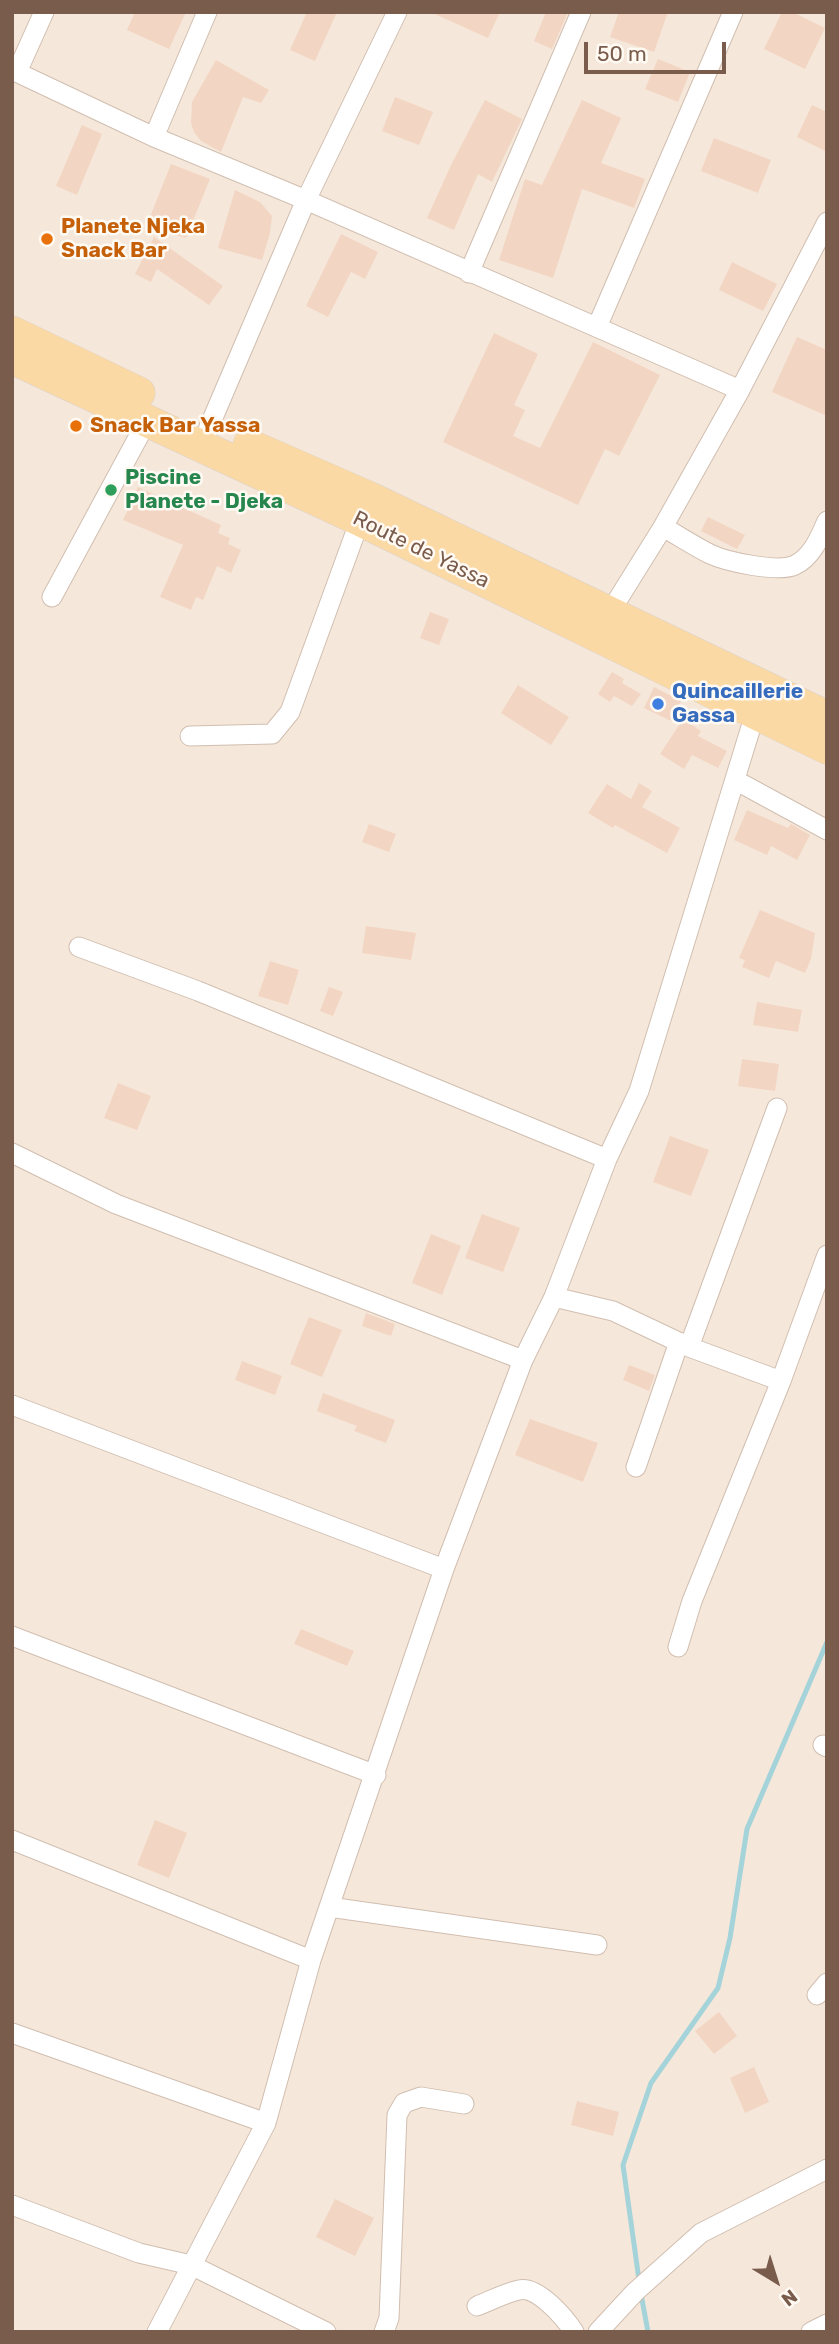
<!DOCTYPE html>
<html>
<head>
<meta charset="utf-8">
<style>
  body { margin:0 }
  #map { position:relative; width:839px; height:2344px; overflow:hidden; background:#fdf6ec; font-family:Rubik,sans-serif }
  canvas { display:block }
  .frame { position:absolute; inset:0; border:14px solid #7a5c4d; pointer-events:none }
  .north { position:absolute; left:741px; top:2246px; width:70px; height:70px; -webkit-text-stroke:5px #fffaf3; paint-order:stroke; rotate:142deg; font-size:19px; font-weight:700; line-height:28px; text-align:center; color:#7a5c4d }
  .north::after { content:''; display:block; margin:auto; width:24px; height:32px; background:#7a5c4d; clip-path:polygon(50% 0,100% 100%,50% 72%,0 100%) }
  .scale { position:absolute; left:584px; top:42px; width:142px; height:32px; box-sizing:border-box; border:4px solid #7a5c4d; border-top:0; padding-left:9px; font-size:21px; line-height:24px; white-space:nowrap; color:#7a5c4d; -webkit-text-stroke:5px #fffaf3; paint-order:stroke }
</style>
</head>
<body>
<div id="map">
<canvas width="839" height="2344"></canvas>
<div class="frame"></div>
<div class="north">N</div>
<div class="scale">50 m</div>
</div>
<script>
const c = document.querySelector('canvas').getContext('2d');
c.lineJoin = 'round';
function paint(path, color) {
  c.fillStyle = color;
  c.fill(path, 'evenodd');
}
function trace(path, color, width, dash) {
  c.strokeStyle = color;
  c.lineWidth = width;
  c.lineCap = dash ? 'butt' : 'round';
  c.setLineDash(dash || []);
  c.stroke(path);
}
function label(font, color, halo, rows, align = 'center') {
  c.font = font + ' Rubik,sans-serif';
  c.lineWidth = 5;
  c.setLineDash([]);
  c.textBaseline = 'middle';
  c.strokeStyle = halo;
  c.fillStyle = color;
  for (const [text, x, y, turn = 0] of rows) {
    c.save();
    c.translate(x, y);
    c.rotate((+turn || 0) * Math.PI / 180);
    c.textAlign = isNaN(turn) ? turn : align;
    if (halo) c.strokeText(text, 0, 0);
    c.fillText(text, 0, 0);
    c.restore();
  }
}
paint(new Path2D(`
  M 12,12 L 827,12 L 827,2332 L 12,2332 Z`), '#f5e8da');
trace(new Path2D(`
  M 639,2280 L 623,2165 L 651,2083 L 718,1988 L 730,1938 L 747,1829 L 827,1642
  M 641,2294 L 648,2332`), '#a5d3da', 5);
paint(new Path2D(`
  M 135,12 L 186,12 L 169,49 L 127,30 Z
  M 307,12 L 337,12 L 315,61 L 290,50 Z
  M 430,12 L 500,12 L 488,38 Z
  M 546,12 L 568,12 L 552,49 L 534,41 Z
  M 619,12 L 668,12 L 654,52 L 610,37 Z
  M 782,12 L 792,12 L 825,28 L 805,69 L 764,49 Z
  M 658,59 L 690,72 L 678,102 L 645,89 Z
  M 216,60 L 269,90 L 261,103 L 243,97 L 221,152 L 201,141 L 194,132 L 191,123 L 192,102 Z
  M 395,97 L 433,112 L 419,145 L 382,131 Z
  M 485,100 L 522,119 L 492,182 L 478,174 L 454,230 L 427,218 L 452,163 Z
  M 582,100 L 621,118 L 601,163 L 645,179 L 634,208 L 582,189 L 553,278 L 499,260 L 525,179 L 542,185 Z
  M 812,105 L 827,112 L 827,152 L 797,137 Z
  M 82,125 L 102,134 L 77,195 L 56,186 Z
  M 714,138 L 771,160 L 758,193 L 701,171 Z
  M 171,164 L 210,179 L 186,238 L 146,227 Z
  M 235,190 L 260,202 L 272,216 L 270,233 L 262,260 L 218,248 Z
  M 341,234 L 378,252 L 365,279 L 351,272 L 328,317 L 306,306 Z
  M 154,237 L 223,286 L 209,305 L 157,269 L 151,282 L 135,274 Z
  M 732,262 L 777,284 L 763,311 L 719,290 Z
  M 494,333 L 538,354 L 514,405 L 525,410 L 513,436 L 540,448 L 593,342 L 660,375 L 619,456 L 605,449 L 578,505 L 443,442 Z
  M 797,337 L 827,350 L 827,416 L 772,392 Z
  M 138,487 L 221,525 L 218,533 L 230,538 L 228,544 L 241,550 L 231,573 L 217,566 L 203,600 L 196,597 L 191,610 L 160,597 L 183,545 L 123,520 Z
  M 708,517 L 745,535 L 737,549 L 701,531 Z
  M 430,612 L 449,619 L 439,645 L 420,638 Z
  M 612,672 L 624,679 L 622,683 L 641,694 L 632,706 L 614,696 L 610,702 L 598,694 Z
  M 518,685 L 569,717 L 551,745 L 501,713 Z
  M 654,687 L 681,701 L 671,721 L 644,708 Z
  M 683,719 L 701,731 L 698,736 L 727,751 L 718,768 L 692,755 L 684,769 L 660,754 Z
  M 639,783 L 652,791 L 642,807 L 680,828 L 667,853 L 615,825 L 613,828 L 588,813 L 607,784 L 631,799 Z
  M 747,810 L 788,828 L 791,824 L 810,835 L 797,860 L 771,846 L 767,855 L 734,840 Z
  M 369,824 L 396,834 L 389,852 L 362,842 Z
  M 760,910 L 815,933 L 811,959 L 805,973 L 776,961 L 769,978 L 742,967 L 745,960 L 739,958 Z
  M 366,926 L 416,933 L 411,960 L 362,953 Z
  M 270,961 L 299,970 L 288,1005 L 258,996 Z
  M 329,987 L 343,992 L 333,1016 L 320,1011 Z
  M 757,1002 L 802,1010 L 798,1032 L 753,1025 Z
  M 742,1059 L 779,1064 L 775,1091 L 738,1086 Z
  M 118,1083 L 151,1096 L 137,1130 L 104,1118 Z
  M 670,1136 L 709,1150 L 691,1196 L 653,1182 Z
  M 482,1214 L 520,1228 L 503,1272 L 465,1258 Z
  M 431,1234 L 461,1246 L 442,1295 L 412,1283 Z
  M 366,1313 L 395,1324 L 391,1336 L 362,1326 Z
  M 309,1317 L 342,1330 L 322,1377 L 290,1364 Z
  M 242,1361 L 282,1376 L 275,1395 L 235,1380 Z
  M 629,1365 L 655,1375 L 649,1391 L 623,1380 Z
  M 323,1393 L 395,1420 L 386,1443 L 354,1431 L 357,1426 L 317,1411 Z
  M 530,1419 L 598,1443 L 583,1482 L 515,1455 Z
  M 301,1629 L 354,1651 L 347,1666 L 294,1644 Z
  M 155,1820 L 187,1833 L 169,1878 L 137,1865 Z
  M 719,2012 L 737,2036 L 714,2054 L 695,2031 Z
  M 754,2067 L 769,2102 L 745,2113 L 730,2078 Z
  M 577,2101 L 619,2112 L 613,2136 L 571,2125 Z
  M 335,2199 L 374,2218 L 355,2256 L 316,2237 Z`), '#f3d5c3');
const minor = new Path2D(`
  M 12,70 L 154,137 L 306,200 L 740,390
  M 17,72 L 44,12
  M 154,137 L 207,12
  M 469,273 L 581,12
  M 597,327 L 733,12
  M 203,447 L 209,427 L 306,200 L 397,12
  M 663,527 C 679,536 694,546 710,554 C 727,562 779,573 795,565 C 812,557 820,537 827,521
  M 52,597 L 147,421
  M 605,620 L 663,527 L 740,390 L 827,222
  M 190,736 L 272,734 L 290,712 L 360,520
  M 735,780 L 827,830
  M 79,947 L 198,991 L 607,1159
  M 12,1153 L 116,1204 L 523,1360
  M 554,1297 L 613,1311 L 689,1347 L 781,1381
  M 689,1347 L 777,1108
  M 12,1405 L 444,1569
  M 636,1467 L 679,1342
  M 12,1636 L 376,1775
  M 678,1647 L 692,1601 L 781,1381 L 827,1255
  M 823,1745 L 827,1747
  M 12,1840 L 311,1960
  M 329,1907 L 597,1945
  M 817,1995 L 827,1983
  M 12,2033 L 266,2123
  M 12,2205 L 139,2253 L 191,2265 L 326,2332
  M 477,2306 C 490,2301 505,2293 519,2290 C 537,2285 565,2318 574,2332
  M 157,2332 L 266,2123 L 311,1960 L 444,1569 L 523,1360 L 554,1297 L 607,1159 L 639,1091 L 755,714
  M 384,2332 L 389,2318 L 397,2115 L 404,2103 L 421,2097 L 464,2104
  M 598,2332 L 635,2292 L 701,2233 L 827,2169
  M 811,2332 L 827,2324`);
const primary = new Path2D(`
  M 12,332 L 139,393
  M 12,358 L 360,520 L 827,748
  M 249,445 L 370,498 L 827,717`);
trace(minor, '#d1beb0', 21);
trace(primary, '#dad1cd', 33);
trace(minor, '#fff', 19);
trace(primary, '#fbd9a5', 32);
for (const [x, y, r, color] of [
  [47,239,7,"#e8710a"],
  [76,426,7,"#e8710a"],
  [111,490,7,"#2e9e5b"],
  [658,704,7,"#3f7fe0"]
]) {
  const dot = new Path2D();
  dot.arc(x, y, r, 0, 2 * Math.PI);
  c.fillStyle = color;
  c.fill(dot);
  trace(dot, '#fffaf3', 2.5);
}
label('bold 21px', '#c56008', '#fffaf3', [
  ["Planete Njeka",61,227],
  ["Snack Bar",61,251],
  ["Snack Bar Yassa",90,426]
], 'left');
label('bold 21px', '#27864d', '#fffaf3', [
  ["Piscine",125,478],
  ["Planete - Djeka",125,502]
], 'left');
label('21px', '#7a5c4d', '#fffaf3', [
  ["Route de Yassa",421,550,26]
]);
label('bold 21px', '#366cbe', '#fffaf3', [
  ["Quincaillerie",672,692],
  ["Gassa",672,716]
], 'left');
</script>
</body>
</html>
